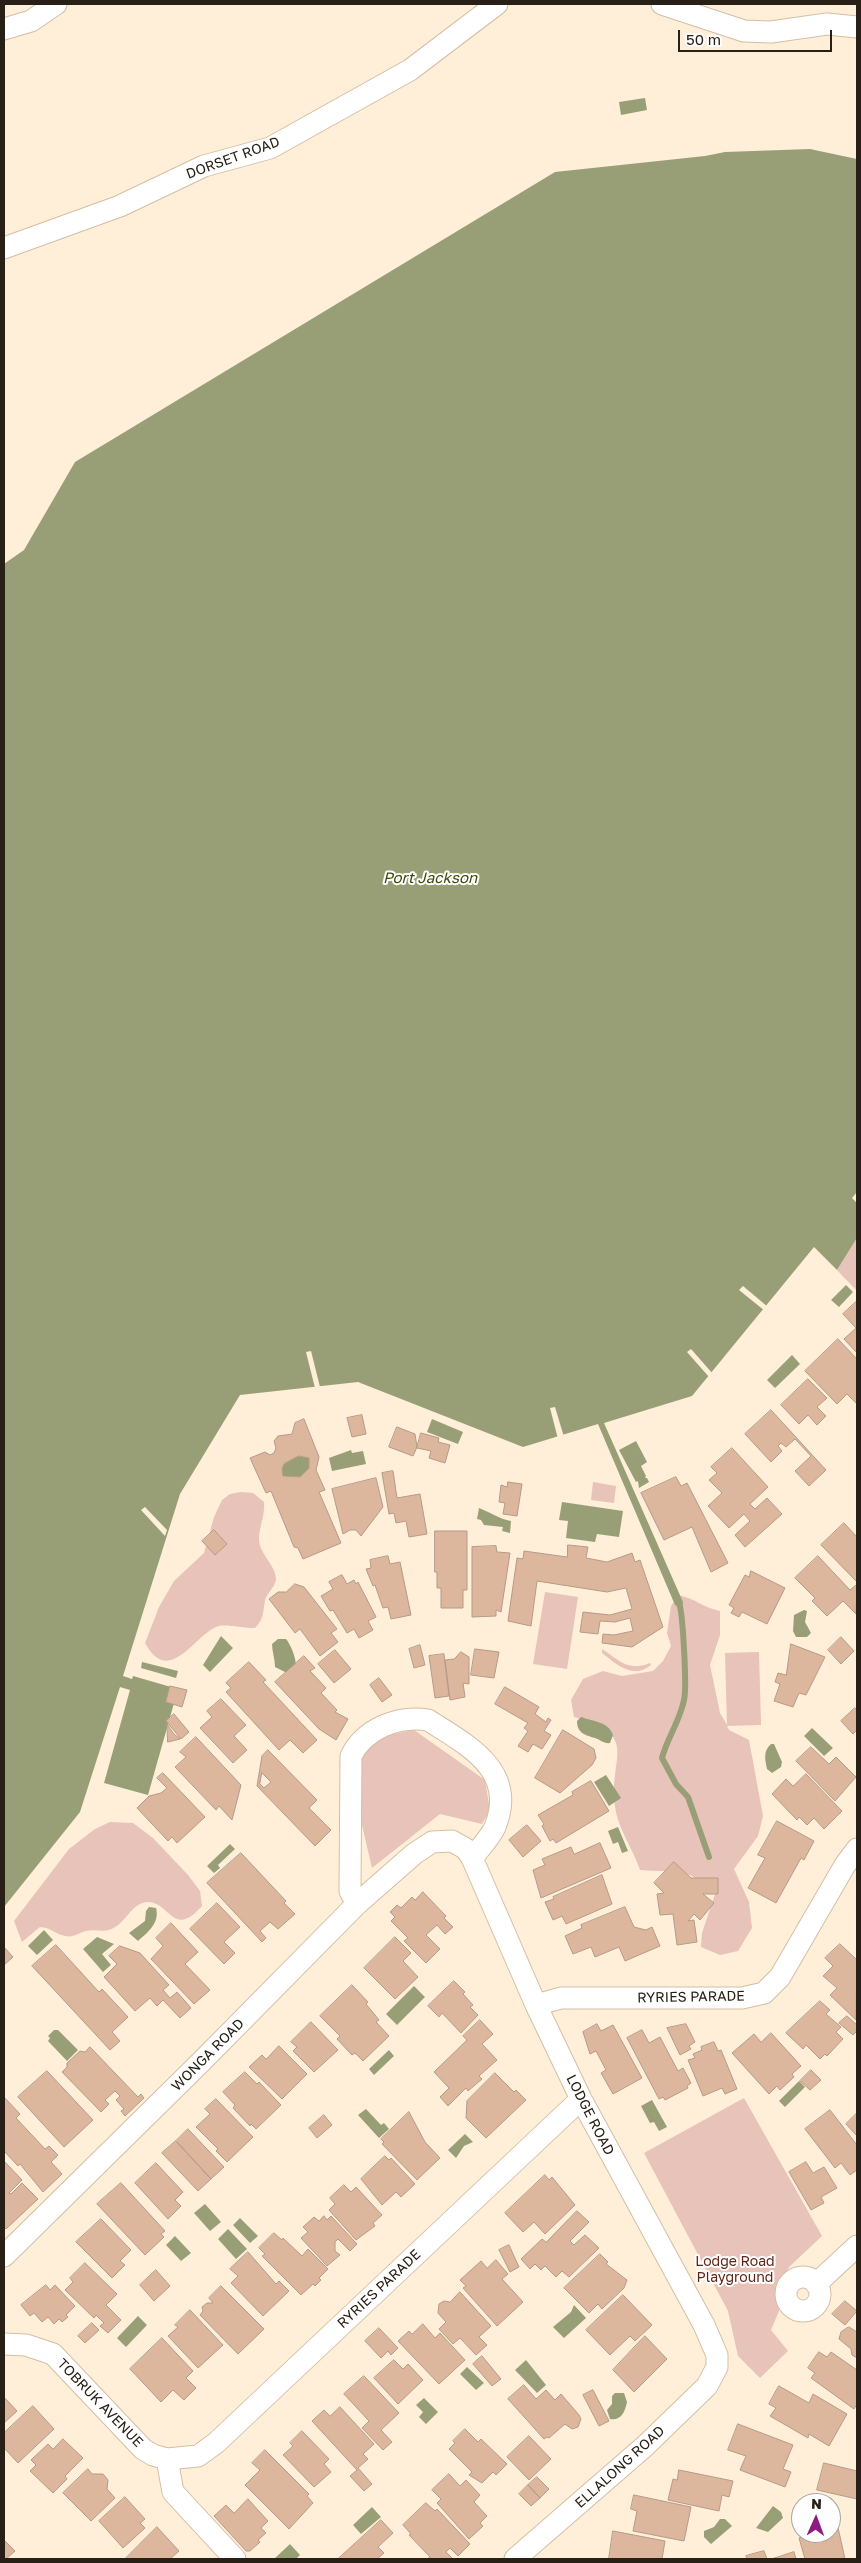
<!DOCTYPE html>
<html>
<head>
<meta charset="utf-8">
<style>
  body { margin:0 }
  #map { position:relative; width:861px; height:2563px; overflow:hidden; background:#ffeed8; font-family:"Golos Text",sans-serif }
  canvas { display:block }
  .frame { position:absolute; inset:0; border:5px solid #282016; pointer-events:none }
  .north { position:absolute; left:791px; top:2493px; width:50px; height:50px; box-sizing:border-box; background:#fefefe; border:1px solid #a8a5a1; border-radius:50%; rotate:2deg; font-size:14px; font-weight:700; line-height:20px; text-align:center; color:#282016 }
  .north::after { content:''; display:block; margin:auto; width:18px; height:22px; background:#8c1c7f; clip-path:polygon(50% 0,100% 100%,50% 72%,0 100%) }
  .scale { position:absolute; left:678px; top:30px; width:154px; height:22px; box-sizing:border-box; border:2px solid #282016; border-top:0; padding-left:6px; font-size:15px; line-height:18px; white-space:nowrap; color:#282016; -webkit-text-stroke:4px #fefefe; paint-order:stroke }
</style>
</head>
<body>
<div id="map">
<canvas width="861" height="2563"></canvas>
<div class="frame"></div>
<div class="north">N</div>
<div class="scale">50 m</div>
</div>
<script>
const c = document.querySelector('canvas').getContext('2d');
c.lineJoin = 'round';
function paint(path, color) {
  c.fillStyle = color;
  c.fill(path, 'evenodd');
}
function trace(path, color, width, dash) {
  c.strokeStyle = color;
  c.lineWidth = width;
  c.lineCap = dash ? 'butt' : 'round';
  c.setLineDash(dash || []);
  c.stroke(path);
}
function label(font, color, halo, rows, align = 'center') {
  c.font = font + ' "Golos Text",sans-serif';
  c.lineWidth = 4;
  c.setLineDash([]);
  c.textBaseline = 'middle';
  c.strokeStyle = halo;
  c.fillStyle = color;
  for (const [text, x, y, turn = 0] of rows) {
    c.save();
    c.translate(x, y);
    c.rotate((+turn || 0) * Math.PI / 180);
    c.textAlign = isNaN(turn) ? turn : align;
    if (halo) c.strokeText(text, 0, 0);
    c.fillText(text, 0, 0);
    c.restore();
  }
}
paint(new Path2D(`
  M 857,1238 L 857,1291 L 837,1270 Z
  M 593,1482 L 616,1486 L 614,1503 L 591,1500 Z
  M 241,1492 L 253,1493 L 264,1502 C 265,1515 260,1524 259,1537 C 258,1554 276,1564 276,1580 C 275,1587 267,1593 265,1600 C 263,1612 264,1619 255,1628 C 244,1629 225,1623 216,1627 C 194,1636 169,1687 145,1643 L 159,1607 L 174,1581 L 204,1553 L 214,1517 L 222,1500 L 230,1494 Z
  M 545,1592 L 578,1597 L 567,1669 L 533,1664 Z
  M 678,1595 C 694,1598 704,1608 720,1611 L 720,1635 L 710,1665 L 720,1713 L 727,1725 L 725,1653 L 759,1652 L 761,1725 L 727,1726 L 729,1730 L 749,1740 L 763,1816 L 758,1836 L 734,1869 L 749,1902 L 752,1928 L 738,1951 L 720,1955 L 701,1947 L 702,1933 L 716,1891 C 684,1867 677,1873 640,1870 C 633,1848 618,1830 615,1806 C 608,1758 642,1735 574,1717 L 571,1700 L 583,1679 L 603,1671 L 622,1676 L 653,1671 L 663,1661 L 671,1646 L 667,1633 L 671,1606 Z
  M 602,1649 C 619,1660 628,1672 650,1663 L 651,1665 C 633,1680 616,1664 602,1653 Z
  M 414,1730 L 485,1780 L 490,1810 L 482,1824 L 440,1814 L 372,1868 L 359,1812 L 362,1754 L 383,1736 Z
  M 110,1822 L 133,1823 L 153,1838 L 188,1875 L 200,1891 L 202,1906 C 173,1939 170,1902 148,1902 C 131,1902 126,1925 109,1930 C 102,1932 94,1929 86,1931 C 78,1933 74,1938 65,1936 C 55,1934 52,1928 40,1927 L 22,1942 L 14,1921 L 69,1849 L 95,1829 Z
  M 744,2098 L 822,2236 L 790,2266 L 776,2289 L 779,2311 L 771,2330 L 788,2351 L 760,2378 L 738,2356 L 728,2311 L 644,2153 Z`), '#e8c3b9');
paint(new Path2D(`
  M 645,98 L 647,110 L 621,115 L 619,102 Z
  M 810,149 L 857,159 L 857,1192 L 852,1198 L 857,1203 L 857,1238 L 837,1270 L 814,1247 L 692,1396 L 604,1423 L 683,1602 L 682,1609 L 675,1605 L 598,1424 L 523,1447 L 358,1382 L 240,1395 L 180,1494 L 123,1676 L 132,1679 L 133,1676 L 178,1689 L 148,1795 L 104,1783 L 130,1690 L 120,1687 L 80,1812 L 4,1907 L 4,564 L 24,550 L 75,462 L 555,172 L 705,156 L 725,152 Z
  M 846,1285 L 853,1292 L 839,1307 L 831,1300 Z
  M 792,1355 L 800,1364 L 775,1388 L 767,1380 Z
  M 432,1419 L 463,1432 L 458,1444 L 427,1432 Z
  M 636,1441 L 647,1462 L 641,1466 L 646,1476 L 645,1478 L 647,1478 L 649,1482 L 639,1488 L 638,1481 L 636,1482 L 619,1450 Z
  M 351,1450 L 352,1453 L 363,1451 L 366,1464 L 332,1471 L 329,1458 Z
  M 299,1456 L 309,1458 L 309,1468 L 300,1477 L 283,1476 C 278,1464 289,1460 299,1456 Z
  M 562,1502 L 623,1511 L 619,1537 L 597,1534 L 595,1542 L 566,1538 L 568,1521 L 559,1520 Z
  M 479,1508 C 490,1512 499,1519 511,1521 L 510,1533 L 502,1531 L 503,1527 L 484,1525 L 481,1520 L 477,1519 Z
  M 804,1610 L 807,1611 L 805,1622 L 811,1633 L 807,1637 L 796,1637 L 793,1631 L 794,1615 Z
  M 221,1636 L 233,1648 L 210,1672 L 203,1665 Z
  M 278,1639 L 286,1639 C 291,1645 296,1658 296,1666 L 287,1673 L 275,1667 C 275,1659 272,1651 272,1644 Z
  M 142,1662 L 178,1671 L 176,1678 L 141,1668 Z
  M 581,1717 C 594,1722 608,1721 613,1735 L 610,1743 C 604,1744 601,1740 595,1738 C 585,1735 577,1733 577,1721 Z
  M 812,1728 L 833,1748 L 824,1756 L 804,1736 Z
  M 771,1744 L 774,1744 L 782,1762 L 781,1767 L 772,1773 L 767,1769 C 765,1759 763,1751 771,1744 Z
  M 606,1775 L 621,1798 L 609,1806 L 594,1782 Z
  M 618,1827 L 628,1851 L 622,1853 L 618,1842 L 613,1844 L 608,1831 Z
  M 230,1844 L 235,1849 L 218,1865 L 220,1868 L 214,1873 L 207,1866 Z
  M 149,1907 L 156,1908 C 160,1923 148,1932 138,1941 L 129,1933 L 145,1921 L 146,1911 Z
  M 44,1930 L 53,1940 L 37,1955 L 28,1946 Z
  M 97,1937 L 114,1944 L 102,1954 L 111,1965 L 103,1972 L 83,1949 Z
  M 414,1986 L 425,1997 L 397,2025 L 386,2014 Z
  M 54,2030 L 58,2030 L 78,2050 L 67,2061 L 48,2041 L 50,2038 L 48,2036 Z
  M 389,2050 L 394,2056 L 374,2075 L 369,2069 Z
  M 799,2081 L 805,2087 L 785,2107 L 779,2101 Z
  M 652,2100 L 667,2127 L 659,2131 L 654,2122 L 650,2123 L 641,2106 Z
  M 366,2109 L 381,2125 L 384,2123 L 389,2129 L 379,2138 L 358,2115 Z
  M 465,2134 L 473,2142 L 464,2146 L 456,2158 L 448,2150 Z
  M 205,2204 L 221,2222 L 210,2231 L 194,2213 Z
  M 240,2218 L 258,2236 L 250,2243 L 233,2225 Z
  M 228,2229 L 247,2249 L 236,2259 L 218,2239 Z
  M 175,2236 L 191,2253 L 181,2261 L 166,2245 Z
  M 574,2305 L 586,2318 L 564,2338 L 553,2327 L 571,2312 Z
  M 138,2316 L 147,2325 L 126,2347 L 117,2338 Z
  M 526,2360 L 546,2385 L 537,2393 L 515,2370 Z
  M 467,2367 L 484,2383 L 476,2390 L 460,2374 Z
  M 615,2393 L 624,2393 L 627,2402 C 625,2412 621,2421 610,2419 L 607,2410 L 612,2404 L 612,2396 Z
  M 424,2398 L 438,2412 L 426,2424 L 419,2417 L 423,2412 L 416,2405 Z
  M 773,2506 L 781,2512 L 783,2518 L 768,2532 L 756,2528 Z
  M 372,2507 L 381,2517 L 361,2534 L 353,2525 Z
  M 720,2519 L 725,2519 L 732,2526 L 711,2544 L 704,2537 L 704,2531 L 714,2527 Z
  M 290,2544 L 300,2555 L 296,2559 L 274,2559 Z`), '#989f77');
paint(new Path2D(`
  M 743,1286 L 768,1307 L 765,1311 L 739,1290 Z
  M 691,1349 L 713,1374 L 709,1377 L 687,1352 Z
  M 311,1351 L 320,1387 L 315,1388 L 306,1352 Z
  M 555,1407 L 564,1437 L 558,1439 L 550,1408 Z
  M 145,1507 L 167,1530 L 165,1536 L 141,1510 Z`), '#ffeed8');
trace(new Path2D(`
  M 679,1603 C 683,1613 687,1689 684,1700 C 680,1721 667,1738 662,1758 L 676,1784 L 688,1797 L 709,1857`), '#989f77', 6);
const building = new Path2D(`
  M 857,1301 L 857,1353 L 844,1339 L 856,1328 L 843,1314 Z
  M 838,1339 L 857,1359 L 857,1404 L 847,1394 L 837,1404 L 805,1371 Z
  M 808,1379 L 827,1398 L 817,1407 L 826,1416 L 817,1425 L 808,1415 L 799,1424 L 781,1405 Z
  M 771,1410 L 826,1470 L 809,1486 L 795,1471 L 811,1456 L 795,1439 L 786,1447 L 781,1443 L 778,1446 L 782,1451 L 771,1462 L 745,1434 Z
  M 362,1415 L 366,1434 L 352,1437 L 347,1418 Z
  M 304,1419 L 319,1457 L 316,1470 L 325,1490 L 319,1492 L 341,1543 L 303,1559 L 298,1548 L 294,1547 L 271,1491 L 266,1493 L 250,1458 L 265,1452 L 270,1455 L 274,1453 L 276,1448 L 274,1441 L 278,1436 L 292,1434 L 295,1423 ZM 299,1456 L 309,1458 L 309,1468 L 300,1477 L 283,1476 L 282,1469 L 284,1464 Z
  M 397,1427 L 415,1434 L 417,1447 L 413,1456 L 389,1447 Z
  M 421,1433 L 439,1438 L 438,1442 L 450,1445 L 445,1463 L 429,1458 L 431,1451 L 417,1448 Z
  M 732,1448 L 768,1487 L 750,1504 L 755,1509 L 767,1498 L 782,1514 L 745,1547 L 735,1535 L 750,1521 L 744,1514 L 729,1528 L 708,1506 L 722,1493 L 709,1480 L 717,1473 L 711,1467 Z
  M 393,1471 L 397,1498 L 420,1494 L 427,1534 L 409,1537 L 406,1521 L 396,1523 L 394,1513 L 389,1514 L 382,1473 Z
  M 676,1477 L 681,1486 L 687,1483 L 728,1563 L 711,1572 L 692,1527 L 664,1540 L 641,1493 Z
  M 376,1478 L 383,1507 L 361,1536 L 356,1530 L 350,1530 L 343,1534 L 332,1489 Z
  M 508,1482 L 522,1484 L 517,1516 L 503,1514 L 505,1503 L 499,1502 L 501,1485 L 507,1487 Z
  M 844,1523 L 857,1537 L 857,1582 L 821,1545 Z
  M 214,1530 L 227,1544 L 215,1555 L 202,1541 Z
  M 435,1531 L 467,1531 L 467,1590 L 463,1590 L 463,1608 L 441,1608 L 441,1588 L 437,1588 L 437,1572 L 435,1572 Z
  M 568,1545 L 588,1547 L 586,1558 L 607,1562 L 632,1553 L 635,1562 L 640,1560 L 663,1627 L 632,1647 L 602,1643 L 603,1634 L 614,1635 L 633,1631 L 630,1618 L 615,1622 L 600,1621 L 598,1634 L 580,1632 L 583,1612 L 610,1615 L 632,1609 L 626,1588 L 607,1592 L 537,1581 L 531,1626 L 508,1621 L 517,1558 L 523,1559 L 524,1551 L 567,1557 Z
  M 496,1546 L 497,1552 L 510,1553 L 501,1612 L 496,1610 L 496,1616 L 472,1617 L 472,1547 Z
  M 388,1556 L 390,1564 L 400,1562 L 411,1615 L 391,1619 L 388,1607 L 383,1608 L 375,1585 L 373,1586 L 366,1569 L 371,1568 L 370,1560 Z
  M 818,1556 L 850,1590 L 856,1585 L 857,1586 L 856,1614 L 843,1601 L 827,1616 L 812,1601 L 815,1598 L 795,1578 Z
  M 751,1571 L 785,1588 L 767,1624 L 742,1612 L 739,1617 L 731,1613 L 734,1608 L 729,1605 L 745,1575 L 749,1577 Z
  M 342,1575 L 347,1584 L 354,1580 L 356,1584 L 358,1582 L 376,1617 L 368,1621 L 373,1630 L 359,1638 L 354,1629 L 347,1633 L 333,1610 L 330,1611 L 321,1596 L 333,1589 L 329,1582 Z
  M 295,1584 L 304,1587 L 337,1629 L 331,1633 L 338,1642 L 320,1656 L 300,1629 L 295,1633 L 269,1599 L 278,1592 L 286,1592 Z
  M 841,1637 L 854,1651 L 841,1664 L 828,1650 Z
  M 791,1644 L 825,1657 L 806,1695 L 799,1693 L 793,1707 L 774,1701 L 780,1684 L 775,1682 L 778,1673 L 786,1675 Z
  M 420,1645 L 425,1665 L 414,1668 L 409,1649 Z
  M 475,1649 L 499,1652 L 494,1678 L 471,1675 Z
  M 335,1650 L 351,1669 L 334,1683 L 318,1664 Z
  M 461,1652 L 469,1657 L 469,1684 L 463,1683 L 465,1697 L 450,1700 L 445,1660 L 454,1659 Z
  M 444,1654 L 449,1696 L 435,1698 L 429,1656 Z
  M 304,1656 L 315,1668 L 310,1671 L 326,1688 L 321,1693 L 337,1710 L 335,1712 L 348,1719 L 336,1740 L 319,1729 L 275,1682 Z
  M 249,1662 L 266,1680 L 263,1682 L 317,1740 L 303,1753 L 290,1740 L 279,1750 L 226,1692 L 231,1688 L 226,1683 Z
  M 379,1678 L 392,1695 L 382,1702 L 370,1685 Z
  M 170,1686 L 187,1690 L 182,1707 L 166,1702 Z
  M 505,1687 L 539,1707 L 535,1714 L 546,1722 L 548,1718 L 551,1720 L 544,1731 L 551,1735 L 542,1749 L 533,1744 L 528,1752 L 518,1746 L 528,1731 L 524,1728 L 528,1723 L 495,1704 Z
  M 221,1699 L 246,1725 L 234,1736 L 247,1750 L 233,1763 L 200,1728 L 212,1717 L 207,1711 Z
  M 855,1708 L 857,1710 L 857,1730 L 853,1734 L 841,1721 Z
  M 174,1714 L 189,1732 L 181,1739 L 166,1721 Z
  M 167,1724 L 173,1733 L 180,1739 L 168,1742 Z
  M 563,1730 L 594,1749 L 596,1758 L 592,1765 L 560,1793 L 535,1778 Z
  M 196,1737 L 241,1785 L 232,1820 L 219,1806 L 216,1810 L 175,1767 L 186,1757 L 180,1752 Z
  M 811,1747 L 829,1764 L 836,1757 L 856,1777 L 835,1801 L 796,1761 Z
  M 268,1750 L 317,1800 L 309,1808 L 331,1830 L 315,1846 L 257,1786 L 262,1756 ZM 262,1773 L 271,1782 L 264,1788 L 260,1784 Z
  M 163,1773 L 205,1817 L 177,1843 L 172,1837 L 168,1841 L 137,1808 L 149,1796 L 161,1793 L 167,1788 L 157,1778 Z
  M 806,1774 L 842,1811 L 824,1829 L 814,1818 L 807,1825 L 799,1817 L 797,1820 L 772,1794 L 786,1779 L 793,1786 Z
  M 591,1781 L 609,1811 L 556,1843 L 553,1839 L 550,1841 L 542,1826 L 544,1824 L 538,1815 L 573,1795 L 572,1792 Z
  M 777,1821 L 814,1841 L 804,1860 L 801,1858 L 776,1903 L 748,1888 L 765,1858 L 758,1855 Z
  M 527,1825 L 541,1841 L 523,1857 L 509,1840 Z
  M 600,1843 L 611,1868 L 541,1898 L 533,1870 L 545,1865 L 542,1859 L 571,1847 L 574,1854 Z
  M 241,1853 L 286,1901 L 284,1903 L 295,1914 L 278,1929 L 270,1922 L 260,1931 L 266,1938 L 262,1942 L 207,1883 Z
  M 674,1862 L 691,1878 L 718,1878 L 718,1894 L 703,1894 L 714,1903 L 700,1920 L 694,1914 L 688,1921 L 694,1920 L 697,1942 L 677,1945 L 673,1914 L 660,1915 L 657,1894 L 664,1893 L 654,1883 Z
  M 602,1875 L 612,1904 L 566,1924 L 562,1916 L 553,1920 L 545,1902 L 554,1899 L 553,1897 Z
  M 423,1892 L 446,1916 L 444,1918 L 453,1927 L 445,1934 L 437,1925 L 426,1935 L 440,1949 L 426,1963 L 404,1941 L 408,1938 L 391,1921 L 395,1917 L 390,1912 L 397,1905 L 401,1908 L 412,1897 L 415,1900 Z
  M 217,1903 L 240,1927 L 224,1942 L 235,1953 L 224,1964 L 190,1929 Z
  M 625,1907 L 634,1927 L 646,1930 L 652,1927 L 660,1946 L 625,1961 L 619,1947 L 595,1957 L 591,1947 L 573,1954 L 565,1936 L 582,1928 L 581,1925 Z
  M 171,1923 L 198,1952 L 185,1964 L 210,1990 L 194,2004 L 151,1959 L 163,1946 L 156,1938 Z
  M 395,1937 L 411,1953 L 403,1961 L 418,1977 L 395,1999 L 364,1968 Z
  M 840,1944 L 857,1960 L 856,2020 L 830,1995 L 837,1988 L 823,1976 L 833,1966 L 825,1958 Z
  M 56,1945 L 99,1992 L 102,1989 L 128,2017 L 112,2032 L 120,2041 L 110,2050 L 32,1966 Z
  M 120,1946 L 140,1953 L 169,1985 L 163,1990 L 170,1998 L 177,1992 L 191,2008 L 180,2018 L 163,2000 L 157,2006 L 150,1998 L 135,2011 L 104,1977 L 117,1964 L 109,1956 Z
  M 4,1947 L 13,1957 L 4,1965 Z
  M 454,1981 L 465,1992 L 463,1994 L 473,2005 L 470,2007 L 478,2015 L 461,2033 L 442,2013 L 439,2017 L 428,2006 Z
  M 352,1985 L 368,2002 L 366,2004 L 379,2020 L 376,2022 L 389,2036 L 363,2061 L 355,2053 L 352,2055 L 337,2039 L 340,2036 L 320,2016 Z
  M 820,2001 L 830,2010 L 826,2014 L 841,2027 L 836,2032 L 843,2039 L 827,2056 L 825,2054 L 820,2059 L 806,2045 L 803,2049 L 786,2033 Z
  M 847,2016 L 857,2025 L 857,2031 L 853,2035 L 839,2023 Z
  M 480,2020 L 493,2034 L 482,2044 L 497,2060 L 479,2076 L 482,2079 L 468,2091 L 466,2088 L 448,2106 L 440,2097 L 449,2088 L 434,2072 L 467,2040 L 463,2036 Z
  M 311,2022 L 338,2050 L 314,2072 L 293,2051 L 297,2047 L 291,2042 Z
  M 597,2024 L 601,2031 L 613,2025 L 642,2078 L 613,2094 L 601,2073 L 606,2070 L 596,2051 L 590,2054 L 583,2032 Z
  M 686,2024 L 695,2042 L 689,2046 L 691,2049 L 680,2055 L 667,2028 Z
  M 642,2030 L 649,2043 L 660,2037 L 678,2071 L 683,2068 L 691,2083 L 687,2086 L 688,2088 L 665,2100 L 663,2097 L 659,2099 L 627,2038 Z
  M 771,2033 L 801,2066 L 792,2074 L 794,2077 L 780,2090 L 777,2086 L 769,2094 L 732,2053 L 754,2034 L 761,2042 Z
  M 714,2042 L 718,2051 L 721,2050 L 737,2089 L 725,2094 L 722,2088 L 703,2096 L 688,2060 L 695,2058 L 693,2054 L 702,2050 L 701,2047 Z
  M 279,2046 L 307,2074 L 282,2099 L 249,2067 L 262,2055 L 266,2059 Z
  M 90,2047 L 138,2097 L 141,2094 L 144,2098 L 125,2116 L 121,2111 L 124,2109 L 116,2100 L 120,2096 L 115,2091 L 105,2100 L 109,2104 L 101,2112 L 62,2072 L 67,2067 L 67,2063 L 80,2051 L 85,2052 Z
  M 811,2070 L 821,2080 L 810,2090 L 800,2081 Z
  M 47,2071 L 93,2120 L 64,2147 L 18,2097 Z
  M 245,2072 L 257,2084 L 259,2082 L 281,2105 L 256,2129 L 251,2124 L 250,2126 L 233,2108 L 235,2105 L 223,2092 Z
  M 495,2073 L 514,2092 L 516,2090 L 526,2100 L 486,2138 L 466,2118 L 467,2101 Z
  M 4,2097 L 20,2114 L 16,2118 L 45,2149 L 49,2146 L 58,2155 L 51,2162 L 62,2174 L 43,2192 L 20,2164 L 18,2166 L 4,2151 Z
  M 216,2099 L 253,2137 L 227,2162 L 216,2151 L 218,2149 L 196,2127 L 210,2114 L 205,2109 Z
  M 830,2110 L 857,2145 L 857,2170 L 850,2175 L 841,2163 L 835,2168 L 805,2129 Z
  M 409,2112 L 425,2142 L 440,2158 L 417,2180 L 382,2144 L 384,2142 L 381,2139 Z
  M 857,2113 L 857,2136 L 846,2124 Z
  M 324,2115 L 332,2125 L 317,2138 L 309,2128 Z
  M 188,2129 L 224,2167 L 211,2179 L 176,2141 Z
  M 176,2141 L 211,2179 L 198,2191 L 162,2153 Z
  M 385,2156 L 389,2160 L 391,2158 L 415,2184 L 401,2197 L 396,2192 L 382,2205 L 361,2179 Z
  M 4,2161 L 22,2180 L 9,2193 L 11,2194 L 22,2183 L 38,2199 L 6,2229 L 4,2227 Z
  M 806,2162 L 813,2173 L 824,2167 L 837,2188 L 821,2197 L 824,2203 L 811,2210 L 789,2172 Z
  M 156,2163 L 183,2192 L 175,2200 L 181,2206 L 168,2219 L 135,2183 Z
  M 545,2175 L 549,2180 L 552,2177 L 575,2205 L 545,2234 L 534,2222 L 523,2232 L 505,2213 Z
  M 121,2183 L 165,2231 L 161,2234 L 164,2237 L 145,2255 L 97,2204 Z
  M 344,2185 L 351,2192 L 356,2187 L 382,2215 L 373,2223 L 375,2226 L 356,2240 L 329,2210 L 335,2204 L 330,2198 Z
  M 577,2211 L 589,2222 L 570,2241 L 574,2245 L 585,2235 L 599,2248 L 569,2277 L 562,2271 L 556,2277 L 545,2266 L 541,2270 L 535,2264 L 530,2269 L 521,2259 L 542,2239 L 546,2242 Z
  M 324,2216 L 327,2220 L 331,2216 L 357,2244 L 350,2251 L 338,2239 L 335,2242 L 335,2251 L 340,2255 L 327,2266 L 301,2238 L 308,2232 L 303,2227 L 314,2217 L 319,2221 Z
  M 101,2219 L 131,2250 L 120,2261 L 125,2265 L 112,2278 L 76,2242 Z
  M 274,2233 L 282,2240 L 283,2238 L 302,2256 L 308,2249 L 328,2269 L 319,2278 L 321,2280 L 315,2286 L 313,2284 L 301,2295 L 262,2256 L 265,2254 L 259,2248 Z
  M 509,2245 L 519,2267 L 510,2272 L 499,2250 Z
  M 248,2252 L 276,2284 L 279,2281 L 289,2291 L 263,2316 L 231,2283 L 238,2276 L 230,2269 Z
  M 600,2254 L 608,2262 L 606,2264 L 627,2280 L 624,2288 L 602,2309 L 598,2304 L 589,2313 L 564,2288 Z
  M 496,2260 L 508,2274 L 502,2279 L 523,2302 L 497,2326 L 463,2288 L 466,2286 L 460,2280 L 481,2261 L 487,2268 Z
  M 85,2263 L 117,2294 L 106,2305 L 121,2320 L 108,2333 L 100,2326 L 104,2323 L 96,2315 L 94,2318 L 65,2290 L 73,2282 L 70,2278 Z
  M 156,2270 L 170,2286 L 154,2301 L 140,2285 Z
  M 46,2285 L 50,2290 L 55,2285 L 75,2306 L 66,2315 L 68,2317 L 62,2322 L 59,2319 L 54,2324 L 48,2317 L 42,2322 L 34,2313 L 30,2316 L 21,2305 Z
  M 221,2286 L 264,2329 L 238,2354 L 200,2315 L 203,2311 L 202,2307 L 207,2303 L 213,2303 L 209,2298 Z
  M 460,2292 L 491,2326 L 479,2337 L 487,2345 L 476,2355 L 460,2338 L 453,2344 L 439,2329 L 446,2322 L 438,2313 L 439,2304 L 444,2301 L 450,2302 Z
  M 623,2295 L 652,2325 L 635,2341 L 630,2336 L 610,2355 L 586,2330 Z
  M 845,2301 L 857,2311 L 845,2325 L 832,2314 Z
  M 190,2310 L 223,2345 L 198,2368 L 168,2336 L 178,2327 L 175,2325 Z
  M 92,2323 L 99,2330 L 85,2343 L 78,2336 Z
  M 423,2324 L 435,2338 L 440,2333 L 465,2360 L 439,2384 L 398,2341 L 409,2331 L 412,2334 Z
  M 849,2327 L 857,2332 L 857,2358 L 852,2355 L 851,2349 L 839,2339 L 841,2332 Z
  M 379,2328 L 398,2348 L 391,2355 L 388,2351 L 381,2358 L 365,2341 Z
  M 645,2336 L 667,2359 L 634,2392 L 613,2370 Z
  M 162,2338 L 193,2371 L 186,2378 L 196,2388 L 184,2400 L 173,2390 L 161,2402 L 130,2369 Z
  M 819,2352 L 827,2357 L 831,2352 L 857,2370 L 857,2404 L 854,2409 L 811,2378 L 815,2373 L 808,2368 Z
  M 482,2356 L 501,2379 L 492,2386 L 473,2364 Z
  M 394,2360 L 403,2369 L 408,2364 L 423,2380 L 398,2404 L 374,2378 Z
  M 364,2376 L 399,2413 L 381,2430 L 392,2442 L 383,2450 L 362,2428 L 369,2421 L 344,2394 Z
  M 524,2385 L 536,2399 L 546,2390 L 555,2400 L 561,2394 L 579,2415 L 581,2419 L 578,2427 L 572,2429 L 565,2424 L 549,2438 L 547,2437 L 544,2439 L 508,2399 Z
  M 779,2386 L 809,2403 L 813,2394 L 847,2414 L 829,2446 L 809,2434 L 808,2438 L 770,2416 L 776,2408 L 769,2404 Z
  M 593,2390 L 609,2421 L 599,2426 L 583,2395 Z
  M 4,2397 L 17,2411 L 4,2423 Z
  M 33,2406 L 54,2429 L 18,2463 L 4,2448 L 4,2433 Z
  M 340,2407 L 374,2444 L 363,2454 L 368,2459 L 358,2468 L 372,2484 L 364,2491 L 350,2476 L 357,2470 L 312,2421 L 324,2410 L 330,2416 Z
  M 738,2424 L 793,2445 L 783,2469 L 791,2472 L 785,2487 L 740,2470 L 746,2456 L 728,2450 Z
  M 465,2429 L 478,2442 L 481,2439 L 507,2464 L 496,2475 L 493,2472 L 482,2483 L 469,2475 L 472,2472 L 449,2449 L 455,2443 L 453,2441 Z
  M 302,2431 L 329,2459 L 324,2464 L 331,2472 L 314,2487 L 283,2455 L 293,2446 L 290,2443 Z
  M 529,2436 L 551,2459 L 529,2480 L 507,2457 Z
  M 63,2439 L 83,2458 L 65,2476 L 67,2479 L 53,2493 L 30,2471 L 36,2465 L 31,2460 L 48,2444 L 53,2449 Z
  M 265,2450 L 309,2494 L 307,2496 L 313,2503 L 289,2529 L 245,2485 L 260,2470 L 252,2463 Z
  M 824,2463 L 857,2471 L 857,2499 L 817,2490 Z
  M 88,2469 L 92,2474 L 103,2474 L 108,2480 L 107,2489 L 115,2498 L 91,2521 L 63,2493 Z
  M 679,2470 L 733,2481 L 729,2497 L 722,2495 L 719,2511 L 668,2500 L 673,2479 L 677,2480 Z
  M 449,2474 L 460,2486 L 466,2480 L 480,2495 L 474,2502 L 487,2516 L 480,2523 L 483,2526 L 469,2539 L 437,2503 L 441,2499 L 432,2490 Z
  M 537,2477 L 549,2489 L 540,2498 L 528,2485 Z
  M 528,2485 L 540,2498 L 531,2506 L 519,2494 Z
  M 634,2495 L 691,2507 L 684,2541 L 633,2531 L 637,2511 L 631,2509 Z
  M 125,2497 L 145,2519 L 140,2523 L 145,2528 L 123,2548 L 99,2521 Z
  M 248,2499 L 268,2521 L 261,2528 L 266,2533 L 258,2540 L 260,2542 L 250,2551 L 246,2551 L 214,2516 L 226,2505 L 234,2513 Z
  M 426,2503 L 435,2511 L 437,2509 L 470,2544 L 458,2556 L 450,2548 L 446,2552 L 453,2559 L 427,2559 L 430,2557 L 409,2535 L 411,2534 L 403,2525 Z
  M 381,2520 L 393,2533 L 378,2547 L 384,2553 L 377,2559 L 338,2559 Z
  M 837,2523 L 845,2559 L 805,2559 L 799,2538 L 816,2533 L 831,2533 L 831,2525 Z
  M 157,2527 L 179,2551 L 170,2559 L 125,2559 Z
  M 613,2531 L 665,2541 L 662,2559 L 609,2559 Z
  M 4,2540 L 15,2551 L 6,2559 L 4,2559 Z
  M 764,2551 L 767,2559 L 747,2559 L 746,2556 Z
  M 794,2552 L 796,2559 L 772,2559 Z`);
paint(building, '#ddb79d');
trace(building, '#b69a87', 1);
const street = new Path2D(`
  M 662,4 L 744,31 L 771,32 L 827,24 L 857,27
  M 4,29 L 31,21 L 56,4
  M 4,248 L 120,206 L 204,166 L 270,148 L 410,70 L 497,4
  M 357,1904 L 350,1891 L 351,1756 C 364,1729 398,1715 428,1720 C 467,1745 518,1770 495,1827 C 490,1838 480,1848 472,1858
  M 536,2005 L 561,1998 L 742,1998 L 764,1993 L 780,1977 L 845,1865 L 857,1849
  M 4,2256 L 202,2061 L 357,1904 L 414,1854 L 432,1842 L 452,1841 L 466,1849 L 472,1858 L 536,2005 L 581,2099 L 704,2325 L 717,2355 L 717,2367 L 707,2386 L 645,2446 L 515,2559
  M786 2294a17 17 0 1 1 34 0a17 17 0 1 1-34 0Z
  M 816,2284 L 857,2246
  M 4,2344 L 26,2345 L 53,2354 L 143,2449 L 153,2455 L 167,2459 L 198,2456 L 216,2443 L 581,2099
  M 167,2459 L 173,2492 L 235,2559`);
trace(street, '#d3bfa4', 23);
trace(street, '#fff', 21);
label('14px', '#282016', '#fefefe', [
  ["DORSET ROAD",233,158,-20],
  ["RYRIES PARADE",691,1997,-1],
  ["WONGA ROAD",208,2055,-45],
  ["LODGE ROAD",590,2115,63],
  ["RYRIES PARADE",379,2289,-43],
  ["TOBRUK AVENUE",100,2403,46],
  ["ELLALONG ROAD",620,2467,-42]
]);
label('14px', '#5e2518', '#fefefe', [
  ["Lodge Road",735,2262],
  ["Playground",735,2278]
]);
label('italic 15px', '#424a05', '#fefefe', [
  ["Port Jackson",430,878]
]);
</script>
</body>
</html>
